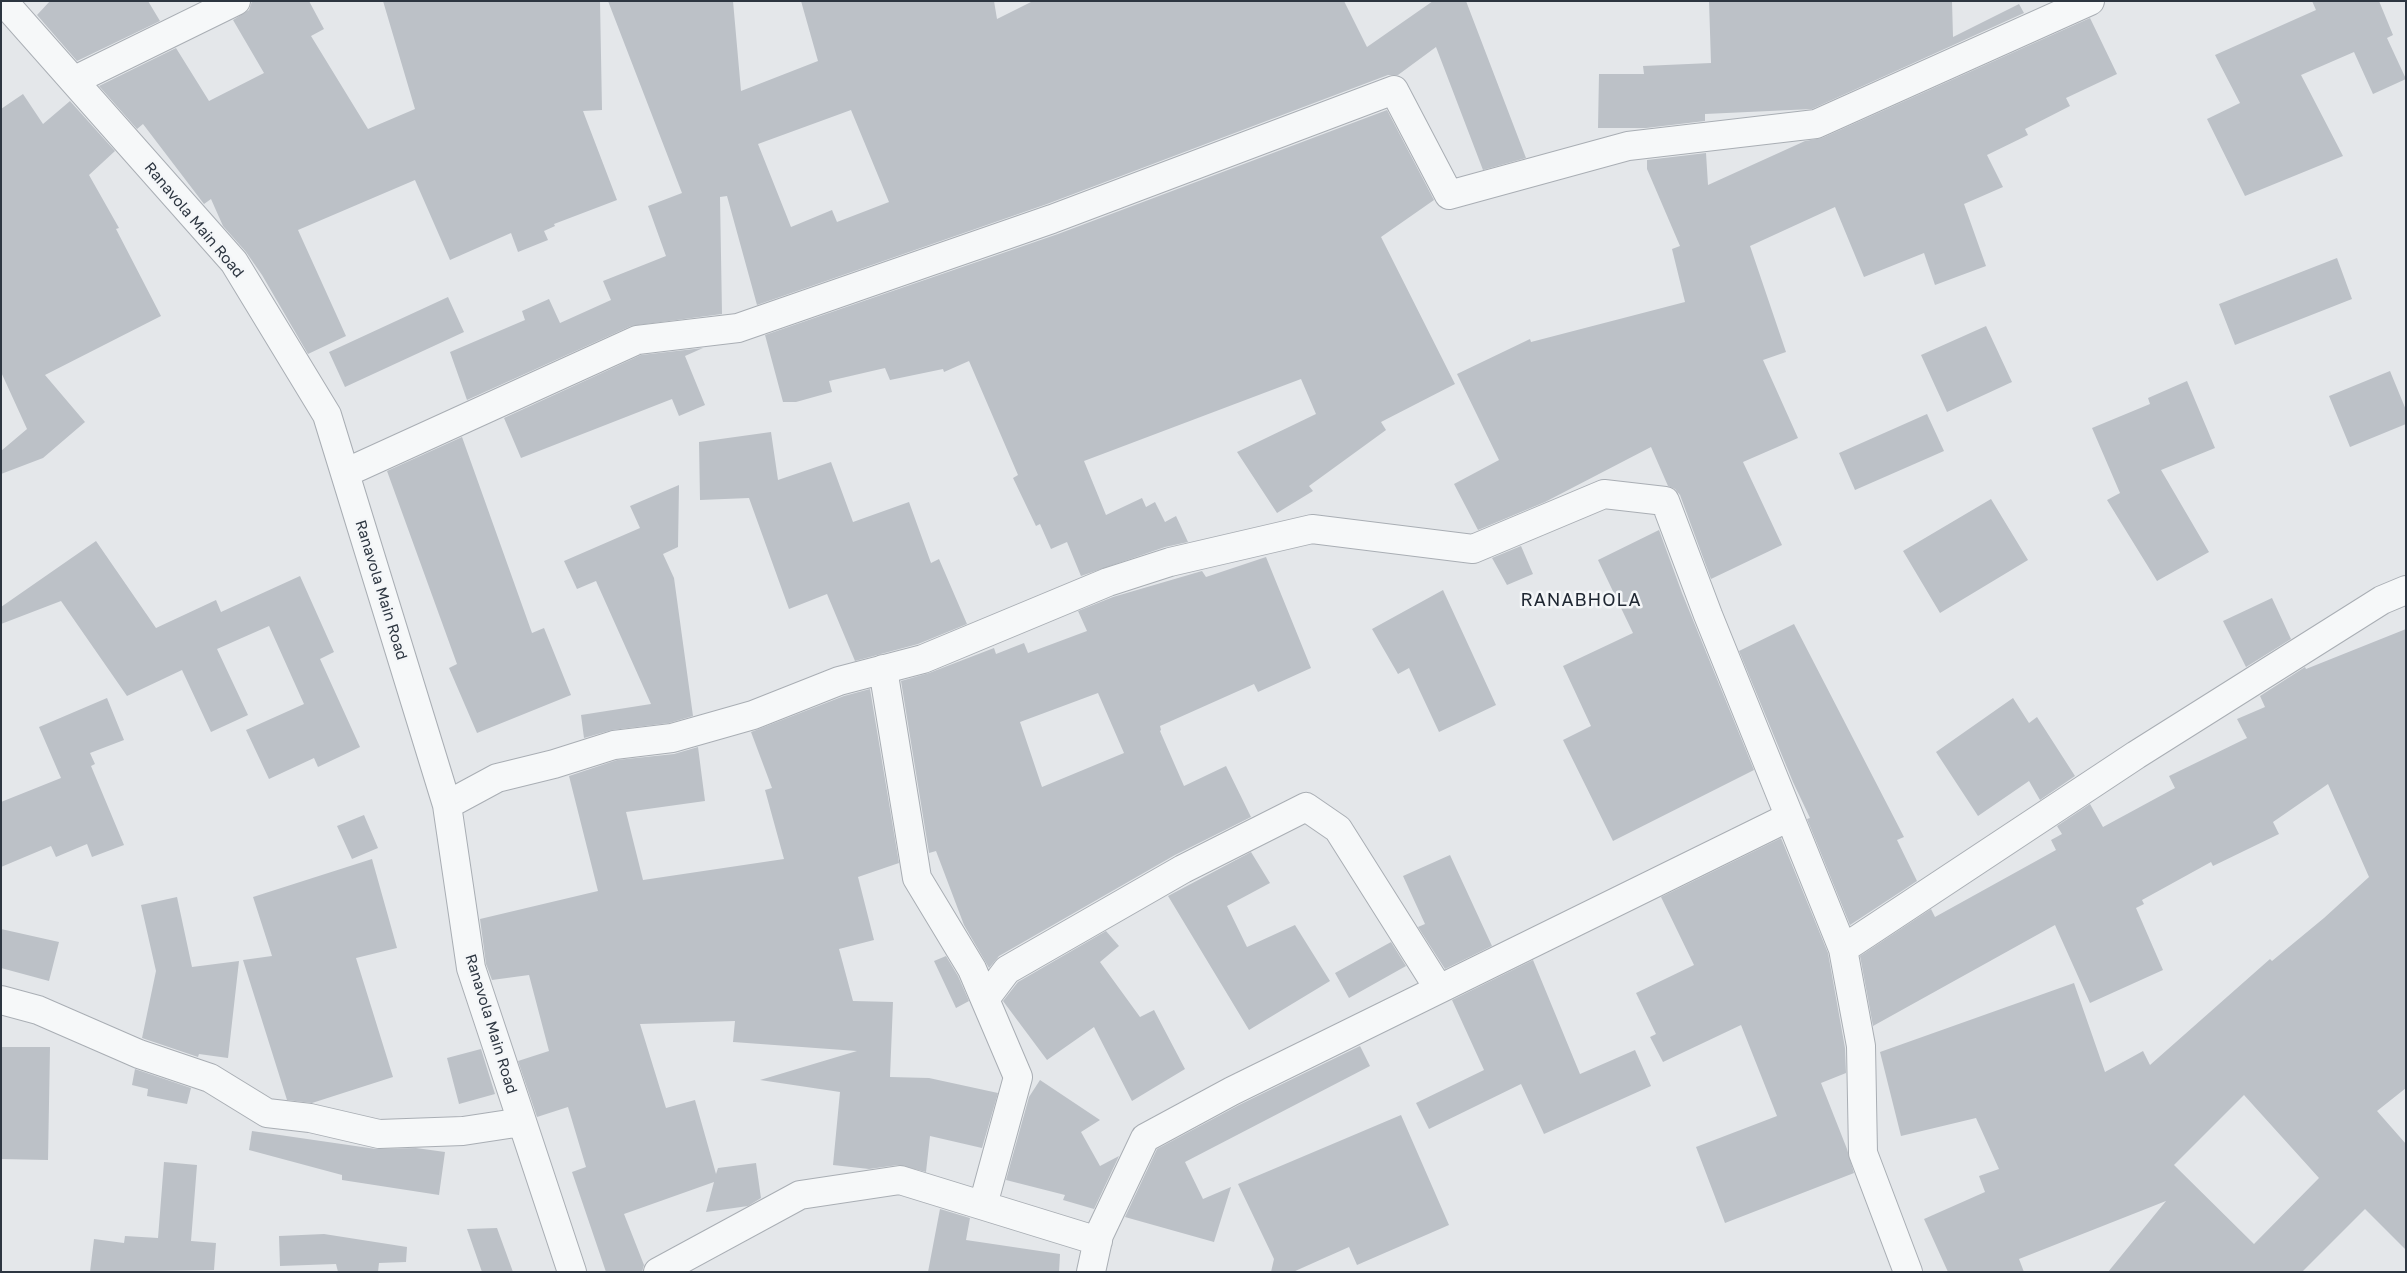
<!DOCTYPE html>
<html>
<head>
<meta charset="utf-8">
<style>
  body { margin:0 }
  #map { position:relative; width:2407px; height:1273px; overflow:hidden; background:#e4e7ea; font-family:"Golos Text",sans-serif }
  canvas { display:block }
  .frame { position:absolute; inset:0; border:2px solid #2d3641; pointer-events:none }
</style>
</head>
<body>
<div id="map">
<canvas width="2407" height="1273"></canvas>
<div class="frame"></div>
</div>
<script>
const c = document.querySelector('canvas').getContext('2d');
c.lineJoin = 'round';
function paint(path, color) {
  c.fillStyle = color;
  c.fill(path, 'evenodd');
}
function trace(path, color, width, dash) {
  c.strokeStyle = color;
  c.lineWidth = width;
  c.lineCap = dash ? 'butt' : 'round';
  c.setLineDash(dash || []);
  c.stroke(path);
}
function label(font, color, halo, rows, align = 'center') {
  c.font = font + ' "Golos Text",sans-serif';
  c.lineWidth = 5;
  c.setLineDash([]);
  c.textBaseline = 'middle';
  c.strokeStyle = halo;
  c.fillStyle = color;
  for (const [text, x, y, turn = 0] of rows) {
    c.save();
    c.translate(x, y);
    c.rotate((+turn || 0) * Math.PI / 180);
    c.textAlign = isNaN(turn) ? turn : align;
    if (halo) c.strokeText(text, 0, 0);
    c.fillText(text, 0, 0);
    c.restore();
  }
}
paint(new Path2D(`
  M 50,1 L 148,1 L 160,21 L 77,61 L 37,15 Z
  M 252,1 L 309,1 L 324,29 L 311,36 L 368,129 L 415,109 L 383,1 L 600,1 L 602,110 L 583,111 L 617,200 L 554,224 L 555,226 L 544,231 L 548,240 L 518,252 L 511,233 L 450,260 L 415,180 L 298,230 L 346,336 L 308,354 L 262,275 L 246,252 L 223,226 L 211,199 L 204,204 L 143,124 L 137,129 L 99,86 L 176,48 L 209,101 L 264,73 L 233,20 L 249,10 Z
  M 608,1 L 733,1 L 741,91 L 818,61 L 801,1 L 994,1 L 997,19 L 1033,1 L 1344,1 L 1367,47 L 1433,1 L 1466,1 L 1526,158 L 1483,170 L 1436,47 L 1398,75 L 1388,75 L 1047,204 L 757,305 L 727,196 L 720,197 L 722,314 L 631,326 L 467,400 L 450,352 L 525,320 L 522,311 L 549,299 L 560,323 L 611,300 L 603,281 L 666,256 L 648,206 L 682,193 ZM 851,110 L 889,202 L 837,222 L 832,210 L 791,227 L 758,144 Z
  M 1709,1 L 1952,1 L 1953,37 L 2019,4 L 2024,13 L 1812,109 L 1705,114 L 1705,121 L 1646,128 L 1598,128 L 1599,74 L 1644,74 L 1643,66 L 1711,63 Z
  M 2312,1 L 2379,1 L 2393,35 L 2387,38 L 2406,79 L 2373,94 L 2354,52 L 2301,75 L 2343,156 L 2245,196 L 2207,119 L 2240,103 L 2215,55 L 2316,10 Z
  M 2090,18 L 2117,74 L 2066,98 L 2070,106 L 2025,129 L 2028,135 L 1987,155 L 2003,187 L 1964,204 L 1986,266 L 1935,285 L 1924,253 L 1864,277 L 1835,207 L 1750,246 L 1786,352 L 1763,360 L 1798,438 L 1743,462 L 1782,545 L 1711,579 L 1680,495 L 1675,489 L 1668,486 L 1651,447 L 1545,502 L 1478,530 L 1454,484 L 1499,460 L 1457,374 L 1530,339 L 1531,342 L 1685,302 L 1672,249 L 1680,246 L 1647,169 L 1647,160 L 1706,153 L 1708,185 L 1805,141 L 1822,138 Z
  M 23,94 L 43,124 L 70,101 L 115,151 L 89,175 L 119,228 L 116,229 L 161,316 L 45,375 L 85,422 L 43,458 L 1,474 L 1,451 L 27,429 L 1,372 L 1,109 Z
  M 1387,110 L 1434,200 L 1381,237 L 1455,384 L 1381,422 L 1386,430 L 1309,486 L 1313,491 L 1277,513 L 1237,452 L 1316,414 L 1301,379 L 1084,461 L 1106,515 L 1142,498 L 1146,507 L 1155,502 L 1165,522 L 1176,516 L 1188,542 L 1165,547 L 1081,576 L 1067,542 L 1051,549 L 1040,524 L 1036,526 L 1013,478 L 1018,475 L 969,361 L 944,372 L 943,369 L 890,380 L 885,368 L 829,381 L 832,392 L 796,402 L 783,402 L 765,335 L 1058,234 Z
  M 2337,258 L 2352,299 L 2235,345 L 2219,304 Z
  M 448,297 L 464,332 L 345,387 L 329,352 Z
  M 1986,326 L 2012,382 L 1947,412 L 1921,355 Z
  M 703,348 L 685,356 L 705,405 L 679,416 L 672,399 L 521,458 L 504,418 L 641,355 Z
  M 2390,371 L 2406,410 L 2406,424 L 2350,447 L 2329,396 Z
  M 2187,381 L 2215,448 L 2161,470 L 2209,552 L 2157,581 L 2107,500 L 2120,493 L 2092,428 L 2150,404 L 2148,398 Z
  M 1927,414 L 1944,451 L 1855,490 L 1839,453 Z
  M 771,432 L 778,480 L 831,462 L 853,522 L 909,502 L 931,563 L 939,559 L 967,624 L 918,644 L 855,661 L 827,594 L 789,609 L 749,498 L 700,500 L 699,442 Z
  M 462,437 L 532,633 L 544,628 L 571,695 L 477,733 L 449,668 L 457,664 L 387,471 Z
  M 679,485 L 678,547 L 663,554 L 674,578 L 693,716 L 669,723 L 612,730 L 584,738 L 581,715 L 651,704 L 596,581 L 577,589 L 564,561 L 640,528 L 630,506 Z
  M 1991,499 L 2028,560 L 1940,613 L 1903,551 Z
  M 1659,530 L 1682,593 L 1754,770 L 1613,841 L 1563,740 L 1591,726 L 1563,666 L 1633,633 L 1598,560 Z
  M 96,541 L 156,628 L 216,600 L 221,612 L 300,576 L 334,652 L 320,659 L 360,747 L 318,767 L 314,758 L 269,779 L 246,730 L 304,704 L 269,626 L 217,649 L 248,715 L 211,732 L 182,670 L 127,696 L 61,601 L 1,624 L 1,607 Z
  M 1521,546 L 1533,574 L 1507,585 L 1492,558 Z
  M 1266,557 L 1311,668 L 1258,692 L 1254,684 L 1160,726 L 1161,730 L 1160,731 L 1184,786 L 1226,766 L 1251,817 L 1175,855 L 999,956 L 989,968 L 964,925 L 936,851 L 929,853 L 901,681 L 929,673 L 994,648 L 996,654 L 1024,643 L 1028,653 L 1087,631 L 1078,611 L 1113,597 L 1202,571 L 1206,577 ZM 1098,693 L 1124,753 L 1042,787 L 1020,722 Z
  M 1443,590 L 1496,705 L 1439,732 L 1409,668 L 1398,674 L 1372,629 Z
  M 2272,598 L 2291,639 L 2246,667 L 2223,621 Z
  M 1794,624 L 1904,837 L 1897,840 L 1917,881 L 1850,925 L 1807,819 L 1810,818 L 1793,782 L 1739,651 Z
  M 2406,629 L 2406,1088 L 2377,1111 L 2406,1144 L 2406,1250 L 2365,1209 L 2302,1272 L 2108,1272 L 2166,1201 L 2019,1259 L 2024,1272 L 1948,1272 L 1924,1219 L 1985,1192 L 1979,1176 L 1999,1169 L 1976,1118 L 1901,1136 L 1880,1052 L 2074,983 L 2105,1072 L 2143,1051 L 2150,1065 L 2270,959 L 2272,961 L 2324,918 L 2369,877 L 2328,784 L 2273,822 L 2279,834 L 2213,866 L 2211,862 L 2142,900 L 2144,904 L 2136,908 L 2163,970 L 2090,1003 L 2055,925 L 1873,1026 L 1860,956 L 1931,909 L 1935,917 L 2056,850 L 2051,840 L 2062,834 L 2057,826 L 2090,804 L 2103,827 L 2175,788 L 2169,776 L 2247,738 L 2237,719 L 2265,707 L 2260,696 L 2305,667 L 2306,669 ZM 2244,1095 L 2319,1178 L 2254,1244 L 2174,1165 Z
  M 870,689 L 899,863 L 858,877 L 874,940 L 839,949 L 853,1001 L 893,1002 L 890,1077 L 929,1078 L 998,1093 L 982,1148 L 930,1136 L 926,1172 L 898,1165 L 869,1169 L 833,1165 L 840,1092 L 760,1080 L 857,1051 L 733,1042 L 735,1021 L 640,1024 L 666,1108 L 695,1100 L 716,1174 L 718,1168 L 756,1163 L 761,1198 L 748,1206 L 706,1212 L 714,1182 L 624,1214 L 644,1265 L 642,1272 L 606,1272 L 572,1172 L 586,1167 L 568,1107 L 537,1117 L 518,1061 L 549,1051 L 529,975 L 492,980 L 486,964 L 480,919 L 598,891 L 569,776 L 617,760 L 674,754 L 698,747 L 705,801 L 626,812 L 643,880 L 784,859 L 765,790 L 772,788 L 751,732 L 844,696 Z
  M 107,698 L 124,740 L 90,753 L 95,764 L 91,766 L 124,845 L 92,857 L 87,844 L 56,857 L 51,846 L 1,867 L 1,802 L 61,778 L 39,727 Z
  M 2013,698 L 2029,723 L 2037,717 L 2075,776 L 2040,800 L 2029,781 L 1978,816 L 1936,752 Z
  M 364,815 L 378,848 L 352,859 L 337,826 Z
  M 1781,838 L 1828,953 L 1845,1048 L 1846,1073 L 1821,1083 L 1847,1149 L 1854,1173 L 1725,1223 L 1696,1147 L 1777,1116 L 1741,1025 L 1663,1062 L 1650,1037 L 1656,1034 L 1636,993 L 1694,965 L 1661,897 Z
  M 1251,852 L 1270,883 L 1227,906 L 1247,947 L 1295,925 L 1330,981 L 1249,1030 L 1168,896 Z
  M 1450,855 L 1492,946 L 1445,969 L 1418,927 L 1425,924 L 1403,876 Z
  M 372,859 L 397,948 L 356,958 L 393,1077 L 312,1103 L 287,1100 L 243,960 L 272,956 L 253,897 Z
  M 177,897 L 192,967 L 239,961 L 228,1058 L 199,1054 L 198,1057 L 142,1038 L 156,971 L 141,905 Z
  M 1,929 L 59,942 L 49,981 L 1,968 Z
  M 1106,931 L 1119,946 L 1100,962 L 1140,1017 L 1154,1010 L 1185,1069 L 1132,1101 L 1094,1027 L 1047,1060 L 1003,1001 L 1018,982 Z
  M 1391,942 L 1406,966 L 1349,998 L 1335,973 Z
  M 946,956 L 958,976 L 969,1001 L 956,1008 L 934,961 Z
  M 1533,960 L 1580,1074 L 1635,1050 L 1651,1086 L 1544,1134 L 1521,1084 L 1429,1129 L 1416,1103 L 1484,1070 L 1452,1000 Z
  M 1360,1046 L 1370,1066 L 1185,1162 L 1203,1199 L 1231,1187 L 1214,1242 L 1125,1217 L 1157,1149 L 1239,1105 Z
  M 1,1047 L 50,1047 L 48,1160 L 1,1159 Z
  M 481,1049 L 495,1094 L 459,1104 L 447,1058 Z
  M 135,1069 L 191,1088 L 187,1104 L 147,1096 L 148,1089 L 132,1085 Z
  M 1040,1080 L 1100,1120 L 1081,1132 L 1100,1166 L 1119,1156 L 1094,1209 L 1063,1200 L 1065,1195 L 1006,1180 L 1029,1097 Z
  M 1401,1115 L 1449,1225 L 1357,1265 L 1349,1247 L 1293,1272 L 1271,1272 L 1274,1259 L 1238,1184 Z
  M 252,1131 L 376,1149 L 416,1148 L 445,1152 L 439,1195 L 342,1180 L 342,1175 L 249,1150 Z
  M 164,1162 L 197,1165 L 191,1241 L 216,1243 L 214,1270 L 90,1272 L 94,1239 L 124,1243 L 125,1236 L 158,1238 Z
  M 940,1209 L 970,1218 L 966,1240 L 1060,1254 L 1059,1272 L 928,1272 Z
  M 497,1228 L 513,1272 L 482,1272 L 467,1229 Z
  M 324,1234 L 407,1247 L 406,1262 L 379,1263 L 378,1272 L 338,1272 L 336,1264 L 280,1266 L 279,1236 Z`), '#bcc1c7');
const minor = new Path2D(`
  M 3,1 L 234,262 L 327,415 L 447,805 L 471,968 L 572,1272
  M 75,80 L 236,1
  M 345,473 L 637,340 L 738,328 L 1052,219 L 1394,90 L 1449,195 L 1628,146 L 1816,124 L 2090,1
  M 883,669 L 917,878 L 972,969 L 1018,1077 L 983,1205
  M 447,805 L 497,778 L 554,764 L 614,745 L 672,738 L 753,715 L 839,681 L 923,659 L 1108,582 L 1170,562 L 1312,529 L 1473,549 L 1604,494 L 1665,501 L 1708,615 L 1843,949 L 1861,1046 L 1863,1153 L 1908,1272
  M 1843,949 L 2136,755 L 2382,600 L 2406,590
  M 985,999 L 1007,970 L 1183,869 L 1306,807 L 1338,829 L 1439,989
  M 1,1000 L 38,1010 L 139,1054 L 210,1078 L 267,1113 L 310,1118 L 379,1134 L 463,1131 L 522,1122
  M 658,1272 L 800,1195 L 900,1180 L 1098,1241
  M 1091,1272 L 1099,1235 L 1145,1138 L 1232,1091 L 1789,817`);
trace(minor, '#a9aeb4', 30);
trace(minor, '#f6f8f9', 28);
label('15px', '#2d3641', '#f4f6f8', [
  ["Ranavola Main Road",194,220,50],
  ["Ranavola Main Road",381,590,73],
  ["Ranavola Main Road",491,1024,73]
]);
c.letterSpacing = '1px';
label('18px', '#1f2732', '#f4f6f8', [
  ["RANABHOLA",1581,600]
]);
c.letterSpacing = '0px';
</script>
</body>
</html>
